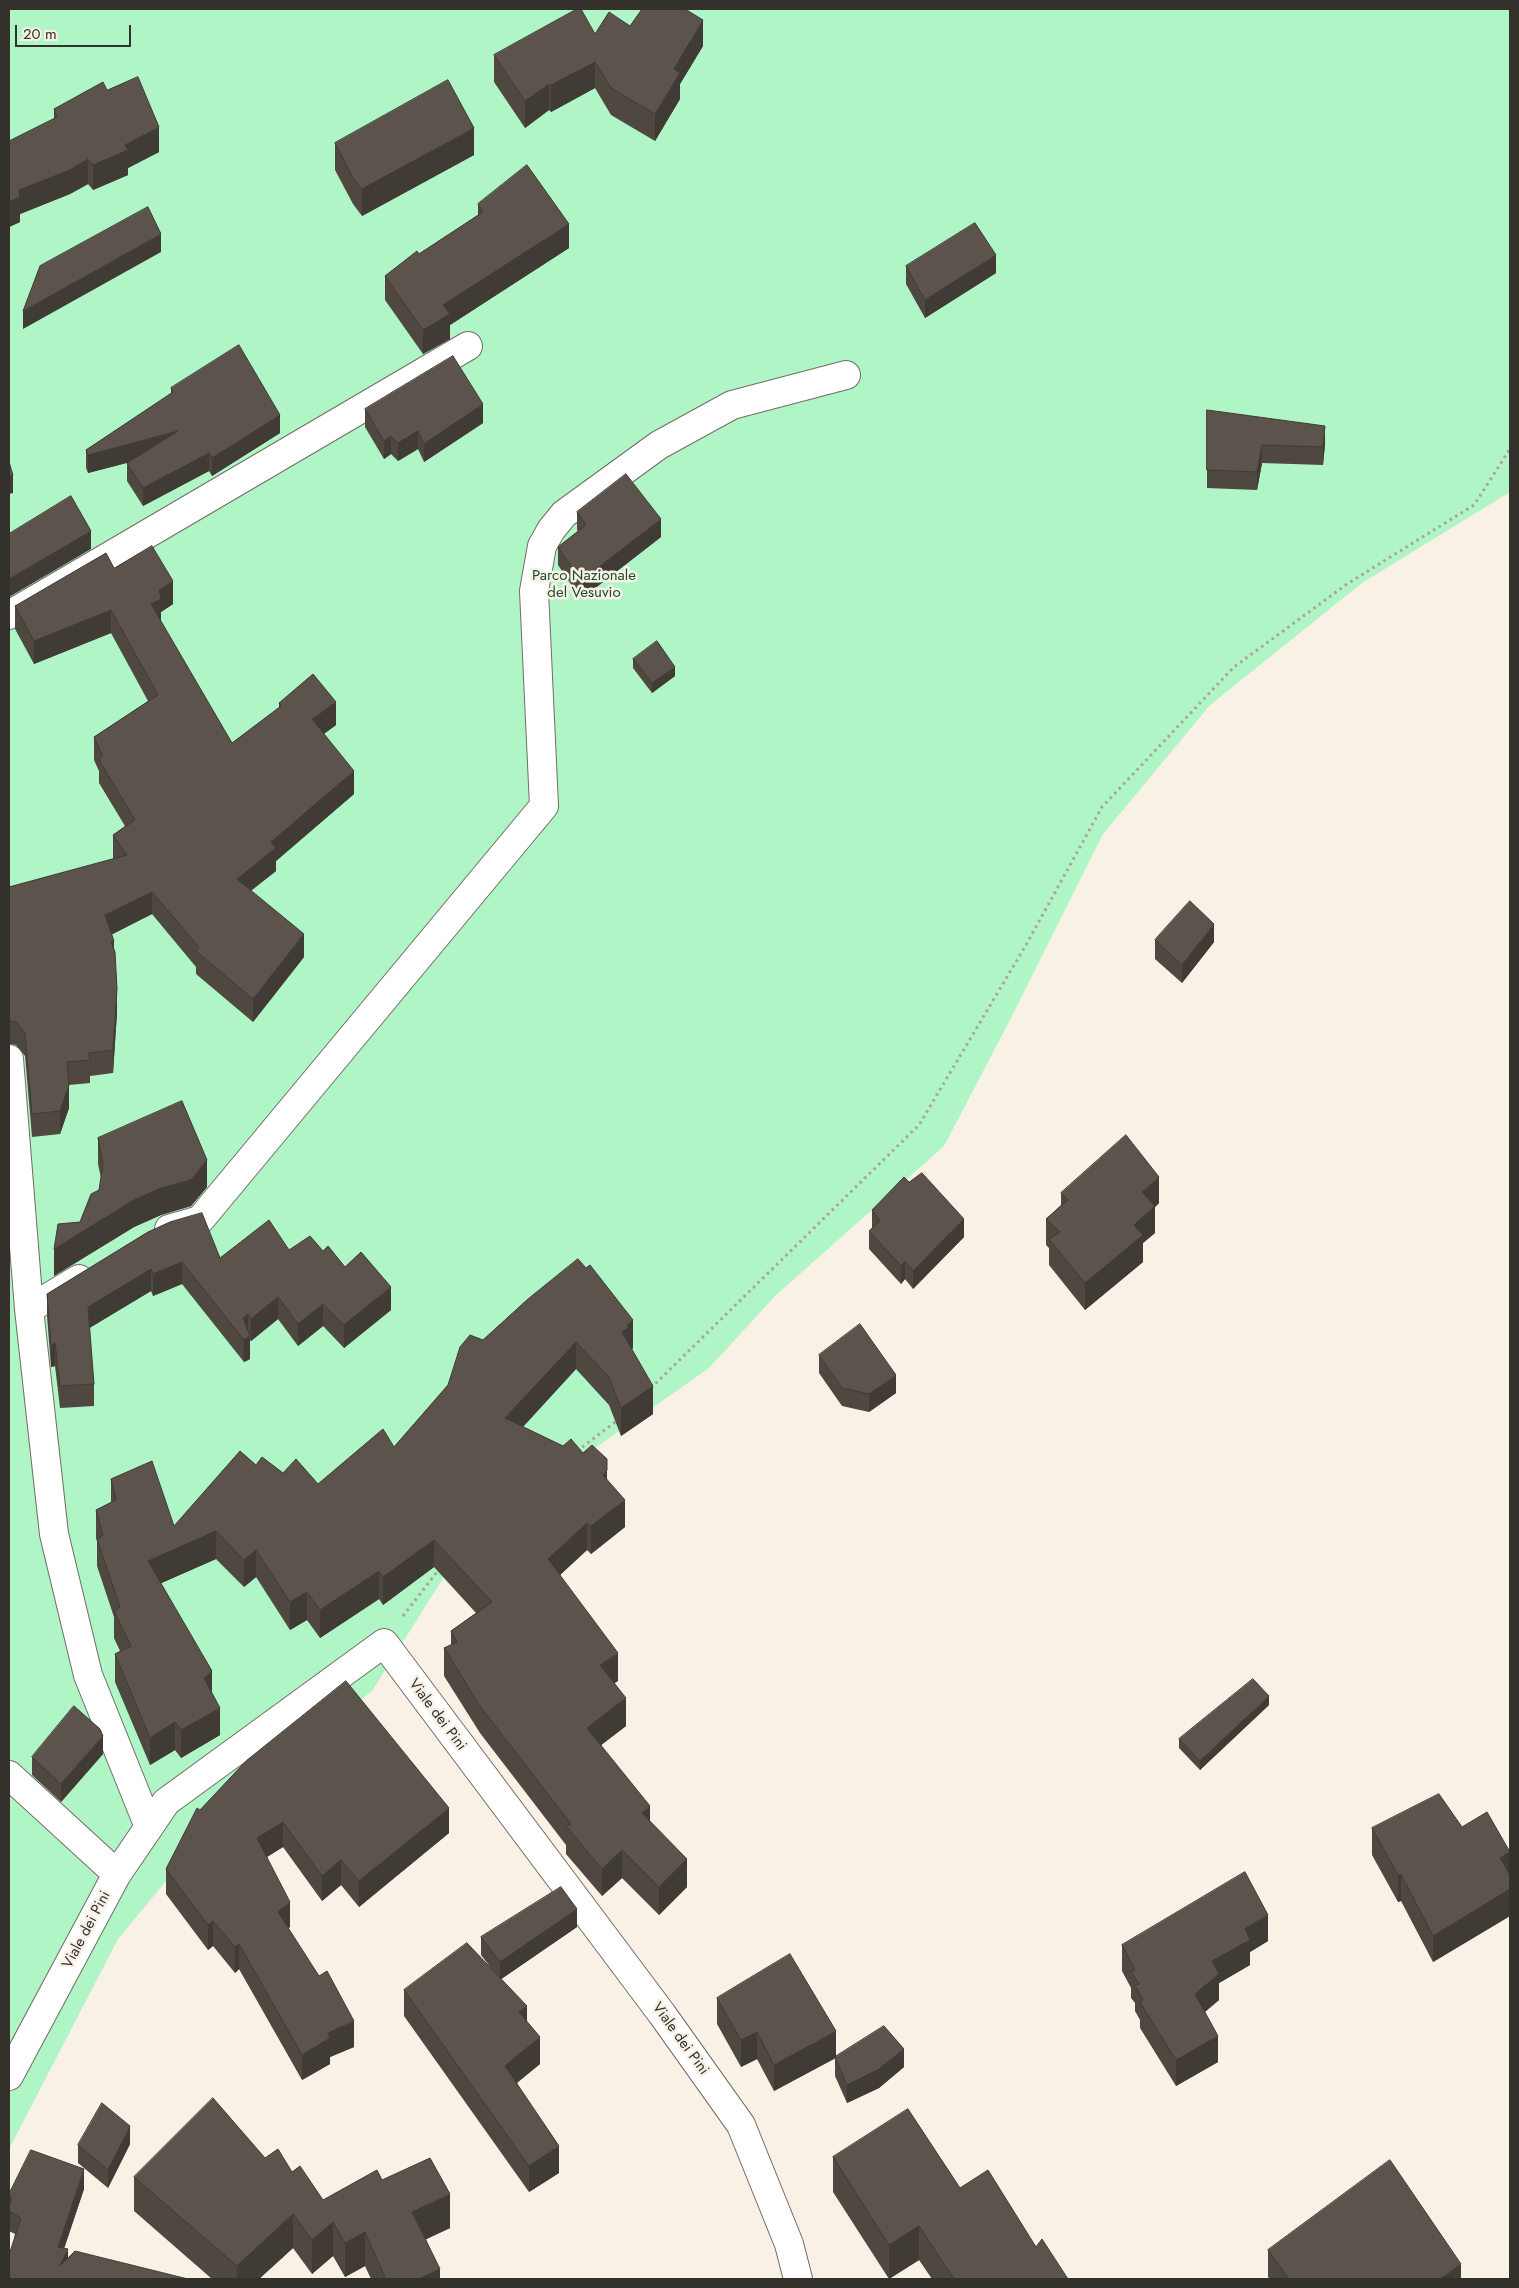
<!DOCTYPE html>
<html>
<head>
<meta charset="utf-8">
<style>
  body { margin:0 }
  #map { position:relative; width:1519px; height:2288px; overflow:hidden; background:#f9f1e6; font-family:Jost,sans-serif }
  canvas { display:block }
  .frame { position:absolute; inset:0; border:10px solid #34312d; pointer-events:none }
  .scale { position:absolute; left:15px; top:25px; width:116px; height:22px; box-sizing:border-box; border:2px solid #34312d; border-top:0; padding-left:6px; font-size:15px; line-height:18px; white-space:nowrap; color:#34312d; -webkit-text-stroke:4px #f9f1e6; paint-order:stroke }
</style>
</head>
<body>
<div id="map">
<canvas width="1519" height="2288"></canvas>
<div class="frame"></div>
<div class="scale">20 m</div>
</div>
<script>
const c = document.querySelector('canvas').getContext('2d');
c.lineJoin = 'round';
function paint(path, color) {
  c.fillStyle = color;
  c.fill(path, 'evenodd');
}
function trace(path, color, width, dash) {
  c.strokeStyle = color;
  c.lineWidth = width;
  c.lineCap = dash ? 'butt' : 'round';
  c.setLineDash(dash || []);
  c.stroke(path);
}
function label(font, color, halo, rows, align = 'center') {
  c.font = font + ' Jost,sans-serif';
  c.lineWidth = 5;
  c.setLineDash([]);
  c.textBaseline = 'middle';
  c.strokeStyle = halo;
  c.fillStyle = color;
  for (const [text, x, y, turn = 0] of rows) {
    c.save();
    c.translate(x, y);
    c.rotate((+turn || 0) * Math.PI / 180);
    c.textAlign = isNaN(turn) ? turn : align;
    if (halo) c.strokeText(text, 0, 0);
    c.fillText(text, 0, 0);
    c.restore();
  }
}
paint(new Path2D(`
  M 9,9 L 1510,9 L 1510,492 L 1362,583 L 1210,705 L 1103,834 L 1012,1016 L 944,1146 L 776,1295 L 709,1368 L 568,1467 L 459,1553 L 372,1691 L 234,1799 L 118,1939 L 9,2149 Z`), '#aff5c6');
const minor = new Path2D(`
  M 9,615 L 468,346
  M 9,1059 L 29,1309 L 54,1534 L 88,1675 L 149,1827
  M 169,1229 L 200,1220 L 544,806 L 534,591 L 542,546 L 551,530 L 564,514 L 659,445 L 732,405 L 846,375
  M 29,1309 L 79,1279
  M 9,1775 L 117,1874
  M 9,2076 L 117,1874 L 166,1802 L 384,1643 L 662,2014 L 741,2125 L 789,2244 L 798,2279`);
trace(minor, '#736c63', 30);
trace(new Path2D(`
  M 651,1388 L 919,1125 L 1026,945 L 1102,807 L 1234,667 L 1347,584 L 1474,505 L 1510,449
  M 577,1451 L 618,1420
  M 403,1616 L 440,1568`), '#a9a39b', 3, [2.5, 4]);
trace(minor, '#fff', 28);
paint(new Path2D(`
  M 630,26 L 703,46 L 680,84 L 680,99 L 655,141 L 611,115 L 595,88 L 551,112 L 549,110 L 525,128 L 494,82 L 494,55 L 595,34 Z
  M 107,90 L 159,152 L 128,168 L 128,175 L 93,190 L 88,184 L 70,194 L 20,214 L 20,222 L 9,227 L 54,118 L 54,109 Z
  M 335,143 L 474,155 L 362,216 L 353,204 L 335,170 Z
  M 478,204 L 569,248 L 450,325 L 450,339 L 423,354 L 385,300 L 385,276 L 478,215 Z
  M 906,266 L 996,273 L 925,318 L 906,284 Z
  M 171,388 L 280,433 L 212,476 L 209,471 L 143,506 L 127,481 L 127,463 L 88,473 L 86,468 L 86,450 L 171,394 Z
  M 365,409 L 483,423 L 424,462 L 418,449 L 398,461 L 391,454 L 384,459 L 365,427 Z
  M 1207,410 L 1325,444 L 1323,465 L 1262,463 L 1257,490 L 1207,488 Z
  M 577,512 L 661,537 L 581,599 L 558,565 L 558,547 L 578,531 L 577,530 Z
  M 114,568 L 173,604 L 161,612 L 161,622 L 232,743 L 279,708 L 279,703 L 336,725 L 324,734 L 354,794 L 276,861 L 276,871 L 251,890 L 304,957 L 253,1022 L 196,974 L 196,967 L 152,914 L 112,934 L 114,949 L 117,1012 L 113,1073 L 90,1076 L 90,1083 L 69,1085 L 69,1108 L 60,1134 L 32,1137 L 25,1056 L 16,1045 L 9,1044 L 9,887 L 114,859 L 113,858 L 113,835 L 125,826 L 99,783 L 99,771 L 94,760 L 94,737 L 148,701 L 111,633 L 34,664 L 15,629 L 15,606 Z
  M 633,659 L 675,676 L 652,693 L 633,668 Z
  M 1155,940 L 1214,942 L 1182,983 L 1155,959 Z
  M 98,1138 L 207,1187 L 191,1206 L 161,1215 L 134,1227 L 54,1276 L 80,1222 L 99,1190 L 101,1178 L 98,1164 Z
  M 1061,1193 L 1159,1203 L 1155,1207 L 1155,1233 L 1143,1243 L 1143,1262 L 1085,1310 L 1049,1265 L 1049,1248 L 1046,1245 L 1046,1219 L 1061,1205 Z
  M 872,1210 L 964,1237 L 913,1289 L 905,1279 L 901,1284 L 869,1249 L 869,1231 L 872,1228 Z
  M 148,1232 L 220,1258 L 289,1250 L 323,1251 L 345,1267 L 391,1310 L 344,1348 L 323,1326 L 298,1346 L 278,1319 L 251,1341 L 250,1340 L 250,1359 L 244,1362 L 182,1284 L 153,1296 L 151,1291 L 89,1328 L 94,1384 L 94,1406 L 60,1408 L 55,1366 L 51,1367 L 47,1316 L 47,1294 Z
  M 528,1299 L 633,1348 L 632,1349 L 653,1414 L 621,1436 L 609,1405 L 576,1369 L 523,1427 L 563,1446 L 583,1453 L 607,1479 L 625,1527 L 591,1554 L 587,1550 L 560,1575 L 618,1681 L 614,1683 L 626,1726 L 601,1745 L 650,1821 L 687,1887 L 659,1915 L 622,1878 L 602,1896 L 566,1854 L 566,1845 L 480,1733 L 444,1676 L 444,1648 L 451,1645 L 451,1631 L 476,1613 L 434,1567 L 383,1605 L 379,1599 L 320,1638 L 307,1620 L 290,1630 L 256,1577 L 244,1587 L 216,1559 L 161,1583 L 212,1693 L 220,1735 L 181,1758 L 175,1750 L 150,1765 L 115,1682 L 115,1654 L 120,1651 L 114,1638 L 114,1617 L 97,1566 L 97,1541 L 96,1538 L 96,1510 L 111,1502 L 111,1479 L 174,1526 L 256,1465 L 318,1484 L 394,1447 L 448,1385 L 483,1340 Z
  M 819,1355 L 896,1393 L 869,1412 L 842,1406 L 819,1373 Z
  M 1269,1705 L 1200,1770 L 1179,1748 L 1179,1739 Z
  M 103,1754 L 61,1802 L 32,1775 L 32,1757 Z
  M 200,1810 L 449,1833 L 359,1907 L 341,1885 L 322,1901 L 283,1847 L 267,1857 L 290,1927 L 288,1928 L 354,2047 L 330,2057 L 330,2064 L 302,2080 L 239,1969 L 235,1973 L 213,1946 L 208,1950 L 166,1894 L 166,1869 Z
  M 1462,1827 L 1510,1852 L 1510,1916 L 1433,1962 L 1401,1901 L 1398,1902 L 1372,1855 L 1372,1828 Z
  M 577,1927 L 501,1979 L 527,2021 L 540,2064 L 517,2083 L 559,2173 L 529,2192 L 404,2016 L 404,1990 L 491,1968 L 481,1955 L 481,1937 Z
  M 1268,1941 L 1250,1952 L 1250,1965 L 1219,1983 L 1219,2000 L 1205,2012 L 1218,2062 L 1176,2086 L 1140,2028 L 1140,2020 L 1135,2011 L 1135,2003 L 1131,1998 L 1131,1988 L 1122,1971 L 1122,1945 Z
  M 717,1998 L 836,2057 L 904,2067 L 879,2088 L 847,2103 L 835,2076 L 835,2058 L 774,2091 L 757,2059 L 741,2067 L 717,2024 Z
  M 130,2144 L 108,2188 L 78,2163 L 78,2145 Z
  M 833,2157 L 960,2188 L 1036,2247 L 1068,2279 L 932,2279 L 919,2260 L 889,2279 L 833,2192 Z
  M 265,2158 L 292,2172 L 323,2200 L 382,2180 L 450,2228 L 426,2239 L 440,2279 L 371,2279 L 365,2266 L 345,2277 L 333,2256 L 312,2274 L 293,2248 L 259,2279 L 212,2279 L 134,2211 L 134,2177 Z
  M 84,2189 L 64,2248 L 68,2258 L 9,2279 L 15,2234 L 9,2231 L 9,2194 Z
  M 1268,2250 L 1461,2279 L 1270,2279 L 1268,2277 Z`), '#4f4841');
paint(new Path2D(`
  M 703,20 L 703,46 L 680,84 L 680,99 L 655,141 L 655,114 L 674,69 Z
  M 595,62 L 595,88 L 551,112 L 551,85 Z
  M 549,84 L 549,110 L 525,128 L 525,101 Z
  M 159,127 L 159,152 L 128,168 L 128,175 L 93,190 L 93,165 L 125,145 Z
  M 474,128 L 474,155 L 362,216 L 362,189 Z
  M 88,159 L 88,184 L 70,194 L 20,214 L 20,222 L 9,227 L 9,202 L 19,190 Z
  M 569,224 L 569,248 L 450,325 L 450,339 L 423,354 L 423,330 L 443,305 Z
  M 161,234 L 161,252 L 23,329 L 23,311 Z
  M 996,255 L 996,273 L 925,318 L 925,300 Z
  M 483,404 L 483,423 L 424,462 L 424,444 Z
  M 280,415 L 280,433 L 212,476 L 212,458 Z
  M 1325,426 L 1325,444 L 1323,465 L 1323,447 Z
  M 178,431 L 178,449 L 88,473 L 88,455 Z
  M 418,431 L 418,449 L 398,461 L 398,443 Z
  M 391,436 L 391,454 L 384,459 L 384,441 Z
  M 1262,445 L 1262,463 L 1257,490 L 1257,472 Z
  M 209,453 L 209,471 L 143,506 L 143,488 Z
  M 13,475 L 13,493 L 9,494 L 9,476 Z
  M 661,519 L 661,537 L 581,599 L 581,581 Z
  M 91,531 L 91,549 L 9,597 L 9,579 Z
  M 173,581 L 173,604 L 161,612 L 161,622 L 151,604 L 159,590 Z
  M 111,610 L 111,633 L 34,664 L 34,641 Z
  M 675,667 L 675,676 L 652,693 L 652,683 Z
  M 336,702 L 336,725 L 312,742 L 312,719 Z
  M 354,771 L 354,794 L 276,861 L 276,871 L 237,902 L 237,879 L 271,842 Z
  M 152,892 L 152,914 L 105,938 L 105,915 Z
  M 1214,924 L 1214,942 L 1182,983 L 1182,965 Z
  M 304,934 L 304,957 L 253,1022 L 253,999 Z
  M 114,941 L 114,964 L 111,942 Z
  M 117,989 L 117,1012 L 113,1073 L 113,1050 Z
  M 69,1085 L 69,1108 L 60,1134 L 60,1111 Z
  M 207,1160 L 207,1187 L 191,1206 L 161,1215 L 134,1227 L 54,1276 L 54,1249 L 134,1200 Z
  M 1159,1177 L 1159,1203 L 1155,1207 L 1155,1233 L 1143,1243 L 1143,1262 L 1085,1310 L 1085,1283 L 1134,1225 L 1142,1192 Z
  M 964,1219 L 964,1237 L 913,1289 L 913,1271 Z
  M 905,1261 L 905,1279 L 901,1284 L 901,1266 Z
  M 182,1262 L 182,1284 L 153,1296 L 153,1274 Z
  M 151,1269 L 151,1291 L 88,1329 L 88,1307 Z
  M 391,1287 L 391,1310 L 344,1348 L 344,1325 Z
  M 278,1297 L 278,1319 L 251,1341 L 251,1319 Z
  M 323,1304 L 323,1326 L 298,1346 L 298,1324 Z
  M 248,1314 L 248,1336 L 250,1336 L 250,1359 L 244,1362 L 243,1318 Z
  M 633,1320 L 633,1348 L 629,1351 L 622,1332 L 627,1325 Z
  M 576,1342 L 576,1369 L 505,1446 L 505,1418 Z
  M 55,1343 L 55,1366 L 51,1367 L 51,1345 Z
  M 896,1375 L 896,1393 L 869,1412 L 869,1394 Z
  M 653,1386 L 653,1414 L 621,1436 L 621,1408 Z
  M 607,1470 L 607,1498 L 603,1475 Z
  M 625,1500 L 625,1527 L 591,1554 L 591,1526 Z
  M 587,1523 L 587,1550 L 548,1586 L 548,1559 Z
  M 216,1531 L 216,1559 L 148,1589 L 148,1561 Z
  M 434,1540 L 434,1567 L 383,1605 L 383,1577 Z
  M 256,1550 L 256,1577 L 244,1587 L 244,1560 Z
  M 379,1571 L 379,1599 L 320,1638 L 320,1610 Z
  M 307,1592 L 307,1620 L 290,1630 L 290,1602 Z
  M 618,1653 L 618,1681 L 600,1692 L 600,1665 Z
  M 212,1671 L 212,1699 L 204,1678 Z
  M 1269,1696 L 1269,1705 L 1200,1770 L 1200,1761 Z
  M 626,1698 L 626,1726 L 587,1756 L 587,1728 Z
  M 220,1708 L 220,1735 L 181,1758 L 181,1730 Z
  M 175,1722 L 175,1750 L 150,1765 L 150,1738 Z
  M 103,1736 L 103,1754 L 61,1802 L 61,1784 Z
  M 650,1806 L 650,1834 L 642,1813 Z
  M 449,1808 L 449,1833 L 359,1907 L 359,1881 Z
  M 283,1822 L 283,1847 L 257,1863 L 257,1838 Z
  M 622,1850 L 622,1878 L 602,1896 L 602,1869 Z
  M 1510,1852 L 1510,1878 L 1500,1858 Z
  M 687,1859 L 687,1887 L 659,1915 L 659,1887 Z
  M 341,1860 L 341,1885 L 322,1901 L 322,1876 Z
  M 1401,1874 L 1401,1901 L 1398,1902 L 1398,1875 Z
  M 1510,1889 L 1510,1916 L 1433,1962 L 1433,1936 Z
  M 290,1902 L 290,1927 L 278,1937 L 278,1912 Z
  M 577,1909 L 577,1927 L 500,1980 L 500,1962 Z
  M 1268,1915 L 1268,1941 L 1250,1952 L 1250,1965 L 1219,1983 L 1219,2000 L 1195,2020 L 1195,1994 L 1212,1961 L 1245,1928 Z
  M 213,1921 L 213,1946 L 208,1950 L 208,1925 Z
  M 239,1944 L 239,1969 L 235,1973 L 235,1947 Z
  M 527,2006 L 527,2033 L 519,2012 Z
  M 354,2021 L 354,2047 L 330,2057 L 330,2064 L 302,2080 L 302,2055 L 328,2033 Z
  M 836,2031 L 836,2058 L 774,2091 L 774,2065 Z
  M 757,2032 L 757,2059 L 741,2067 L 741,2040 Z
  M 1218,2036 L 1218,2062 L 1176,2086 L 1176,2060 Z
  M 540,2037 L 540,2064 L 505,2092 L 505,2066 Z
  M 904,2049 L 904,2067 L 879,2088 L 847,2103 L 847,2085 Z
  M 130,2126 L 130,2144 L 108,2188 L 108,2170 Z
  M 559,2146 L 559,2173 L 529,2192 L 529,2166 Z
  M 84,2169 L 84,2189 L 58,2267 L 58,2247 Z
  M 450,2194 L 450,2228 L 412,2246 L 412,2212 Z
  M 293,2214 L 293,2248 L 259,2279 L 237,2279 L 237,2266 Z
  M 333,2222 L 333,2256 L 312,2274 L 312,2240 Z
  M 919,2226 L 919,2260 L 889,2279 L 889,2245 Z
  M 365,2232 L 365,2266 L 345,2277 L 345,2243 Z
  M 68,2249 L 68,2269 L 59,2267 Z
  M 1461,2264 L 1461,2279 L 1440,2279 Z
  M 440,2269 L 440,2279 L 419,2279 Z`), '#403b35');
const building = new Path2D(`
  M 577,9 L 581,9 L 595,34 L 609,12 L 630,26 L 642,9 L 685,9 L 703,20 L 674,69 L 680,73 L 655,114 L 611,88 L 595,62 L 551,85 L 549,84 L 525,101 L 494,55 Z
  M 138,77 L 159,127 L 125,145 L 128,150 L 93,165 L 88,159 L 70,170 L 19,190 L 20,197 L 9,202 L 9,141 L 57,117 L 54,109 L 103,82 L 107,90 Z
  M 448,80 L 474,128 L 362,189 L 353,178 L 335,143 Z
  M 527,165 L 569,224 L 443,305 L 450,314 L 423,330 L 385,276 L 417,251 L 419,254 L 483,212 L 478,204 Z
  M 148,207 L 161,234 L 23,311 L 40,266 Z
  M 975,223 L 996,255 L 925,300 L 906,266 Z
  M 239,345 L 280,415 L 212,458 L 209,453 L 143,488 L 127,463 L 178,431 L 88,455 L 86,450 L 173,392 L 171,388 Z
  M 453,356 L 483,404 L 424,444 L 418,431 L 398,443 L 391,436 L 384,441 L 365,409 Z
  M 1207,410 L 1325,426 L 1323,447 L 1262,445 L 1257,472 L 1207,470 Z
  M 9,462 L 13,475 L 9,476 Z
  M 626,474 L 661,519 L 581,581 L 558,547 L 586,525 L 577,512 Z
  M 71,496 L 91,531 L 9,579 L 9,534 Z
  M 152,546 L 173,581 L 159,590 L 161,599 L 151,604 L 232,743 L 281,706 L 279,703 L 313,674 L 336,702 L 312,719 L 354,771 L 271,842 L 276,848 L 237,879 L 304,934 L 253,999 L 196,951 L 199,947 L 152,892 L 105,915 L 114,941 L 111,942 L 115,952 L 117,989 L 113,1050 L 89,1053 L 90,1060 L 67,1062 L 69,1085 L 60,1111 L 32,1114 L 25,1033 L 16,1022 L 9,1021 L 9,887 L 127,855 L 113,835 L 135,820 L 99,760 L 102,755 L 94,737 L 158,695 L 111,610 L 34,641 L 15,606 L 106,553 L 114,568 Z
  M 657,641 L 675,667 L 652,683 L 633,659 Z
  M 1190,901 L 1214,924 L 1182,965 L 1155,940 Z
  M 182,1101 L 207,1160 L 191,1180 L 161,1188 L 134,1200 L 54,1249 L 58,1224 L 80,1222 L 91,1194 L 99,1190 L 103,1164 L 98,1138 Z
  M 1126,1135 L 1159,1177 L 1142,1192 L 1155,1206 L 1134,1225 L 1143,1235 L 1085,1283 L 1049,1239 L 1060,1232 L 1046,1219 L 1068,1200 L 1061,1193 Z
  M 922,1173 L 964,1219 L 913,1271 L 905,1261 L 901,1266 L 869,1231 L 880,1221 L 872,1210 L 904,1177 L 909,1182 Z
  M 202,1213 L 220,1258 L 269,1220 L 289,1250 L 310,1236 L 323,1251 L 328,1246 L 345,1267 L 361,1252 L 391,1287 L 344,1325 L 323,1304 L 298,1324 L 278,1297 L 251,1319 L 248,1314 L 243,1318 L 250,1336 L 244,1340 L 182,1262 L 153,1274 L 151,1269 L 88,1307 L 94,1384 L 60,1386 L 55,1343 L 51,1345 L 47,1294 L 148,1232 L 170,1222 Z
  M 578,1259 L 586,1268 L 590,1265 L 633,1320 L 627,1325 L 629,1327 L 622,1332 L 653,1386 L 621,1408 L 609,1377 L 576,1342 L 505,1418 L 563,1446 L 571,1439 L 583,1453 L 592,1445 L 607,1459 L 607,1470 L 603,1475 L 625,1500 L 591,1526 L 587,1523 L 548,1559 L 618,1653 L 600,1665 L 626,1698 L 587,1728 L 650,1806 L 642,1813 L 687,1859 L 659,1887 L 622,1850 L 602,1869 L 566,1826 L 571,1824 L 480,1706 L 444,1648 L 457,1642 L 451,1631 L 492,1602 L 434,1540 L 383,1577 L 379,1571 L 320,1610 L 307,1592 L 290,1602 L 256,1550 L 244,1560 L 216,1531 L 148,1561 L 212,1671 L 204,1678 L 220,1708 L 181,1730 L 175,1722 L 150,1738 L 115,1654 L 131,1646 L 114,1611 L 120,1607 L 97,1539 L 103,1535 L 96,1510 L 116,1500 L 111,1479 L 152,1461 L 174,1526 L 240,1451 L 256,1465 L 262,1457 L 283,1473 L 296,1459 L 318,1484 L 383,1429 L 394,1447 L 448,1385 L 460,1347 L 470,1335 L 483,1340 L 528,1299 Z
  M 860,1324 L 896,1375 L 869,1394 L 842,1388 L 819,1355 Z
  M 1253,1679 L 1269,1696 L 1200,1761 L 1179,1739 Z
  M 346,1681 L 449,1808 L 359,1881 L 341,1860 L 322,1876 L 283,1822 L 257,1838 L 290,1902 L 278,1912 L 319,1976 L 327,1971 L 354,2021 L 328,2033 L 330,2038 L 302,2055 L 239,1944 L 235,1947 L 213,1921 L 208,1925 L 166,1869 L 197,1808 L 200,1810 L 246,1761 Z
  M 74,1706 L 100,1729 L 103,1736 L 61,1784 L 32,1757 Z
  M 1439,1794 L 1462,1827 L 1487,1812 L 1510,1852 L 1500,1858 L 1510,1875 L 1510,1889 L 1433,1936 L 1401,1874 L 1398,1875 L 1372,1828 Z
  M 1245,1872 L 1268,1915 L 1245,1928 L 1250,1940 L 1212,1961 L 1219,1974 L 1195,1994 L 1218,2036 L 1176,2060 L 1140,2002 L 1143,2000 L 1135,1985 L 1139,1984 L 1131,1972 L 1135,1970 L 1122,1945 Z
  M 561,1887 L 577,1909 L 500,1962 L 481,1937 Z
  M 467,1943 L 527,2006 L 519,2012 L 540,2037 L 505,2066 L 559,2146 L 529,2166 L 404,1990 Z
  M 790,1954 L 836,2031 L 774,2065 L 757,2032 L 741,2040 L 717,1998 Z
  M 884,2026 L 904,2049 L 879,2069 L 847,2085 L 835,2057 Z
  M 213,2098 L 265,2158 L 278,2149 L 292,2172 L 300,2166 L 323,2200 L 377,2170 L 382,2180 L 430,2158 L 450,2194 L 412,2212 L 440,2269 L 419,2279 L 386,2279 L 365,2232 L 345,2243 L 333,2222 L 312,2240 L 293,2214 L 237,2266 L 134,2177 Z
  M 102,2103 L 130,2126 L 108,2170 L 78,2145 Z
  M 908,2109 L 960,2188 L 988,2170 L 1036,2247 L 1042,2239 L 1068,2279 L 954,2279 L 919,2226 L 889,2245 L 833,2157 Z
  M 31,2150 L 84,2169 L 58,2247 L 68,2249 L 59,2267 L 75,2251 L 188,2279 L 9,2279 L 9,2255 L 21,2218 L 9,2211 L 9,2205 L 12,2198 L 9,2196 L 9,2194 Z
  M 1390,2160 L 1461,2264 L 1440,2279 L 1289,2279 L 1268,2250 Z`);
paint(building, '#5c544c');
trace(building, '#403b35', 1);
label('15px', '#174f2f', '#f9f1e6', [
  ["Parco Nazionale",584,576],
  ["del Vesuvio",584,593]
]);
label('15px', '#34312d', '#f9f1e6', [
  ["Viale dei Pini",437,1715,53],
  ["Viale dei Pini",87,1930,-62],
  ["Viale dei Pini",680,2039,54]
]);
</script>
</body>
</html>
